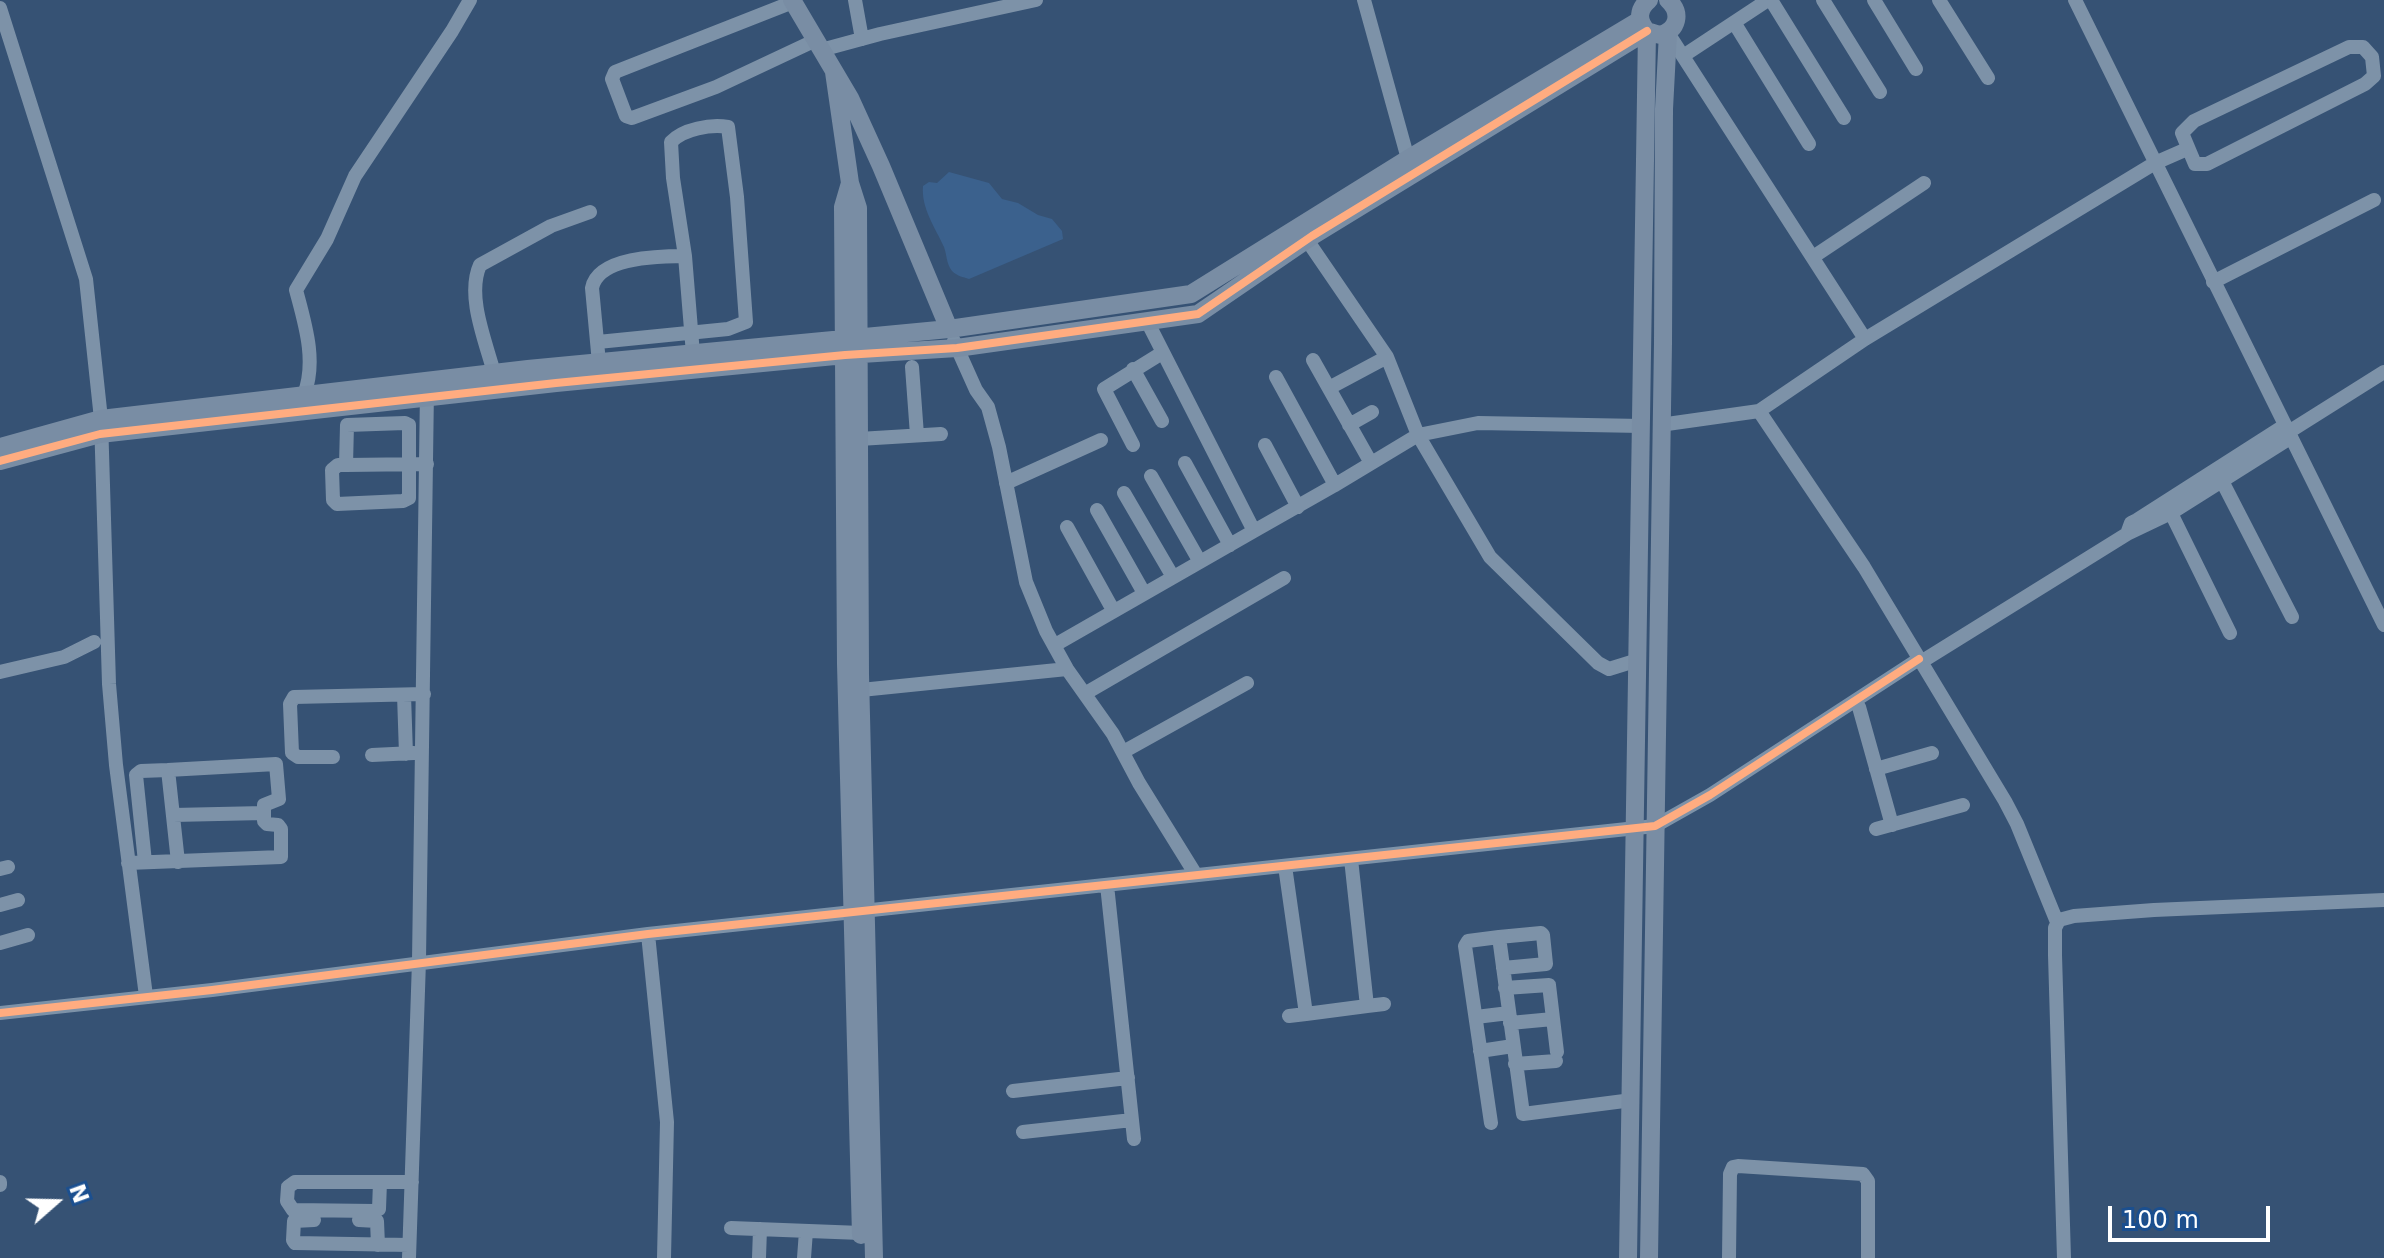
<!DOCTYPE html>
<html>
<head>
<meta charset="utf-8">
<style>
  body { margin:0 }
  #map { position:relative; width:2384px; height:1258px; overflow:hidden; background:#365274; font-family:"DejaVu Sans",sans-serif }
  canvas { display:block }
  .north { position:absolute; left:16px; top:1162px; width:80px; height:80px; -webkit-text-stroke:6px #1b4f8f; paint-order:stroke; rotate:70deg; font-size:22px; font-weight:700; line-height:32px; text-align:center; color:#fff }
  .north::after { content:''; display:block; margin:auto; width:28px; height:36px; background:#fff; clip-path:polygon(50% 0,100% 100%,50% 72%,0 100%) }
  .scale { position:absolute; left:2108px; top:1206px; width:162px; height:36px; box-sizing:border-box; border:4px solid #fff; border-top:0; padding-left:10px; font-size:24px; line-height:28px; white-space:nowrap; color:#fff; -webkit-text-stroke:6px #1b4f8f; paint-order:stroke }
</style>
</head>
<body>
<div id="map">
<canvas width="2384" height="1258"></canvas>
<div class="north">N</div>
<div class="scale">100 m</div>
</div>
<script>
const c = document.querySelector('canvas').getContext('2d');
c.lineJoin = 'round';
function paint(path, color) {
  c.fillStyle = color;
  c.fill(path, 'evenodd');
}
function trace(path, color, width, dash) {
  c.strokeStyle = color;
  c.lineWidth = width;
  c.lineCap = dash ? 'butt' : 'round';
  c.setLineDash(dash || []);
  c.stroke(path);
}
paint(new Path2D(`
  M 949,172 L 989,183 L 1002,199 L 1018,203 L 1038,215 L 1052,219 L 1062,231 L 1063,239 L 969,279 C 963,277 957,276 952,271 C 946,263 947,255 944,247 C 935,227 921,208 923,186 L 929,182 L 937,183 Z`), '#3b618d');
trace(new Path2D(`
  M 855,0 L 862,39
  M 1364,0 L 1408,159
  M 1771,0 L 1844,118
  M 1823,0 L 1880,92
  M 1874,0 L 1916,69
  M 1939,0 L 1988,78
  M 2075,0 L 2384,625
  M 793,2 L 615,72 L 612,79 L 626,116 L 632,118 L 716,87 L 816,40
  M 0,8 L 86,279 L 101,419 L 109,684 L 116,765 L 146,996
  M 1735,24 L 1809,144
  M 1668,33 L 1865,339 L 2155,163 L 2187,149
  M 2349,47 L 2363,47 L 2372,57 L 2374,76 L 2365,84 L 2207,164 L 2195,164 L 2182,133 L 2194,121 Z
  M 821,50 L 880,34 L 1036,0
  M 1683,56 L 1768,0
  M 1307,240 L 1387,357 L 1418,435 L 1478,423 L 1642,426
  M 685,256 L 693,354
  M 1813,257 L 1924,183
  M 2213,282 L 2374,200
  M 1147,321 L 1254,531 L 1335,485
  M 954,341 L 976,390 L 988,407 L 999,447 L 1026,582 L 1046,631 L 1067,669 L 1113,734 L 1139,783 L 1196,875
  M 598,342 L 728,329 L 746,322 L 737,197 L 728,127 C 711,124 683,129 671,142 L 673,178 L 685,256 C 659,256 598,257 592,288 L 599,363
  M 1313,360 L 1371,463
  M 912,367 L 917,435
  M 1133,369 L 1162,421
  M 494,373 C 486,342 466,296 480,265 L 551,226 L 590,212
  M 1276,377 L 1335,485 L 1418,435 L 1490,557 L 1598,663 L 1609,669 L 1638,660
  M 1329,388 L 1387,357
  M 304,395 C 317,361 305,324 296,290 L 327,239 L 355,176 L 452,31 L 470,0
  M 1759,411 L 1864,567 L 2005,801 L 2017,824 L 2057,922
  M 1349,425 L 1372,412
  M 1660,425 L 1759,411 L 1865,339
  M 2287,433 L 2384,372
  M 859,439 L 941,434
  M 1133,445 L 1104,389 L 1162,353
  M 1265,445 L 1298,507
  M 1185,463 L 1230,545
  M 346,465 L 347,425 L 405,423 L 409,425 L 409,498 L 403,501 L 337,504 L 333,500 L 332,470 L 338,465 L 346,465 L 427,464
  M 1151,476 L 1200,562
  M 2222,481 L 2292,617
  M 1006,483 L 1101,440
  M 1124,493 L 1173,577
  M 1097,510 L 1144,593
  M 2171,513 L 2230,633
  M 1067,527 L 1113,610
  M 2127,534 L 2131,523 L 2137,520 L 2284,426
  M 1055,645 L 1254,531
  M 1921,662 L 2127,534 L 2171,513 L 2290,438
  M 0,672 L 64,657 L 94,642
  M 861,690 L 1067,669
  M 1086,693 L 1284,578
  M 404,695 L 406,754
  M 1859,707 L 1892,825
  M 1123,752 L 1247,683
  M 372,755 L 414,753
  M 333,757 L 298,757 L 292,753 L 290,704 L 294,697 L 424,694
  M 1876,769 L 1932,753
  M 173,815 L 264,813
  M 1876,829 L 1963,805
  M 145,862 L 136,775 L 141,771 L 168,770 L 178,862
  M 128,863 L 281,857 L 281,829 L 278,825 L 267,824 L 264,821 L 264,805 L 279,799 L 276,764 L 168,770
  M 1285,866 L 1306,1014 L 1367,1006 L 1351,859
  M 0,869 L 8,867
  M 1107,885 L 1134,1139
  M 0,905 L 18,900
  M 648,934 L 667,1122 L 664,1258
  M 1499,937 L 1541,933 L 1543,935 L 1546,964 L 1503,968
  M 0,943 L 28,935
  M 1505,988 L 1549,985 L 1557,1052
  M 1367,1006 L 1384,1004
  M 0,1013 L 212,990 L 648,934 L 1655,826 L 1710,795 L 1919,659
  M 1289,1016 L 1306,1014
  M 1476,1017 L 1509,1013
  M 1510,1023 L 1553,1019
  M 1480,1051 L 1513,1046
  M 1515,1064 L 1556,1061
  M 1013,1091 L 1128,1078
  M 1491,1123 L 1465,946 L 1468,941 L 1499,937 L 1523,1114 L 1632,1100
  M 1023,1132 L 1132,1120
  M 0,1182 L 0,1185
  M 380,1182 L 379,1209 L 374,1211 L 293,1210 L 287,1201 L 288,1187 L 295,1182 L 412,1182
  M 314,1220 L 294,1221 L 293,1240 L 295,1243 L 409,1245
  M 359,1220 L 377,1221 L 378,1245
  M 731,1228 L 861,1233
  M 409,1258 L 419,961 L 427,390
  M 759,1258 L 760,1229
  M 804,1258 L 806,1231
  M 1729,1258 L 1730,1174 L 1733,1167 L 1738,1166 L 1863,1174 L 1868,1181 L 1868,1258
  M 2064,1258 L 2055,955 L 2055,928 L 2059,920 L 2074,916 L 2154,910 L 2384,900`), '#7d92a8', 14);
trace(new Path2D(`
  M 792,0 L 850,98 L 881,166 L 949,329
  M 1649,0 C 1638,9 1637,20 1647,31 L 1660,35 C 1678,30 1682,13 1668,0
  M 834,72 L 850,183 L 858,208 L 860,674 L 874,1258
  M 850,183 L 843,207 L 846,664 L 861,1235
  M 0,447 L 101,419 L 528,369 L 949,329 L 1191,294 L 1408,159 L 1640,20
  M 0,461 L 100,434 L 556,383 L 845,355 L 957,348 L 1198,314 L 1312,236 L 1647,31
  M 1628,1258 L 1647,31
  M 1649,1258 L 1663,343 L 1664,109 L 1668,33`), '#798da4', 18);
trace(new Path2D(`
  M 0,461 L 100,434 L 556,383 L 845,355 L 957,348 L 1198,314 L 1312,236 L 1647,31
  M 0,1013 L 212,990 L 648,934 L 1655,826 L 1710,795 L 1919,659`), '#ffac80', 8);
</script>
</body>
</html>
